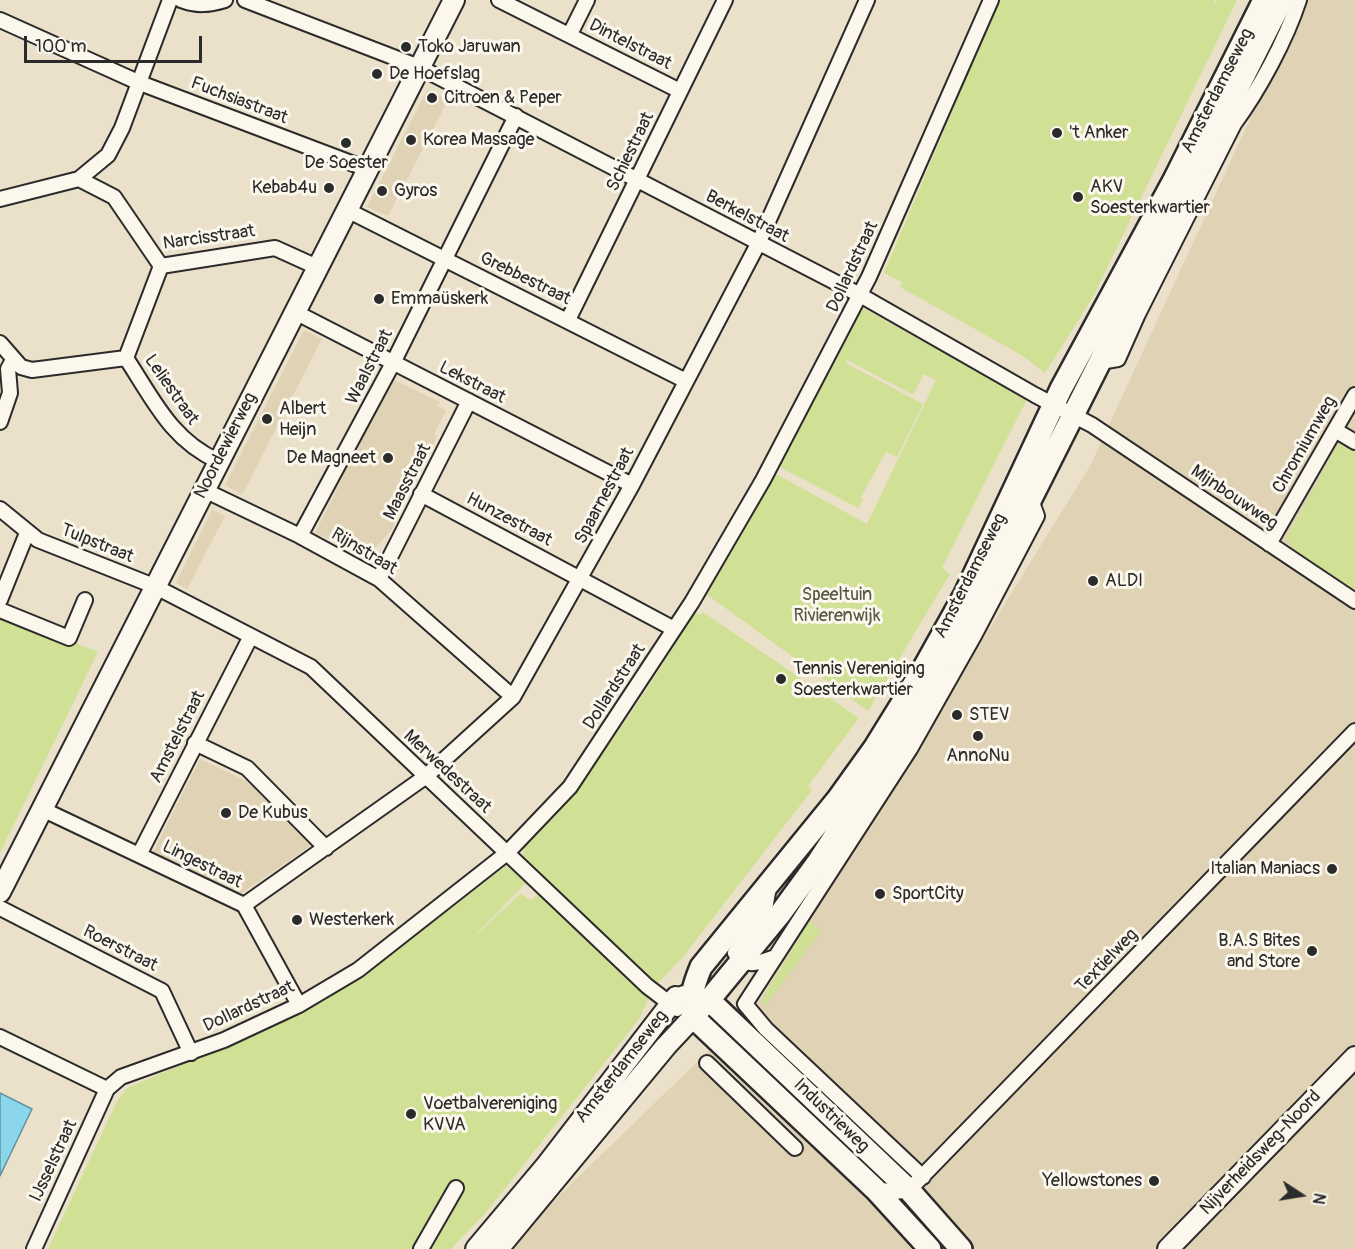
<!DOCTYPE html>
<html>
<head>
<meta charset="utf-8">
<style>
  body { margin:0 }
  #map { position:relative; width:1355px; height:1249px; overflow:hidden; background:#ebe1cb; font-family:Pangolin,sans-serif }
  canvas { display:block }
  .north { position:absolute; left:1271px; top:1165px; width:60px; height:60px; -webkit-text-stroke:4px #fbf7ec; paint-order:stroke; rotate:102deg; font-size:16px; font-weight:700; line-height:24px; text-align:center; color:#2b2b2b }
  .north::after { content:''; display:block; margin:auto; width:21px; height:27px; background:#2b2b2b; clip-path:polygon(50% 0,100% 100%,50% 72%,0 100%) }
  .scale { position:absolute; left:24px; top:36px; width:178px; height:27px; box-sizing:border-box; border:3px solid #2b2b2b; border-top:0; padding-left:8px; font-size:18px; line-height:21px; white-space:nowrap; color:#2b2b2b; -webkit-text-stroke:4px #fbf7ec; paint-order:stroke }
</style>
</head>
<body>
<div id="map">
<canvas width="1355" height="1249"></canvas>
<div class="north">N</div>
<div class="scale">100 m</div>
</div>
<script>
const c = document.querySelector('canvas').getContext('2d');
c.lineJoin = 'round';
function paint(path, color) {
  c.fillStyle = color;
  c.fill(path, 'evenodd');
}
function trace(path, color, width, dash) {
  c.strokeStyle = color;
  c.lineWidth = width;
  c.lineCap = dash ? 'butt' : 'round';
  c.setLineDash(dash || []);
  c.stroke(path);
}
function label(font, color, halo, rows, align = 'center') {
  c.font = font + ' Pangolin,sans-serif';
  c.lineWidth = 6;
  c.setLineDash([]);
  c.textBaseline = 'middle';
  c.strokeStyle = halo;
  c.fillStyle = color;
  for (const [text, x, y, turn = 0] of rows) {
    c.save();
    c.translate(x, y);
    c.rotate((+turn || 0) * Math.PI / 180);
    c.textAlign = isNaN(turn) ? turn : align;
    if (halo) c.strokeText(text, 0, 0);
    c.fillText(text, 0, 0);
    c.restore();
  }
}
paint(new Path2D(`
  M 1305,0 L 1355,0 L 1355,1249 L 504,1249 L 758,1003 L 1090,466 Z
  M 427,90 L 448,100 L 388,216 L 367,207 Z
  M 304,330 L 322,339 L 242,495 L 225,485 Z
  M 392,379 L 440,402 L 438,406 L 446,410 L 434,434 L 437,436 L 392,529 L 367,557 L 315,533 L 340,483 L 337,480 Z
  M 212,510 L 225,516 L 187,589 L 176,583 Z
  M 200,759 L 249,782 L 312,845 L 239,895 L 153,852 Z`), '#e0d2b4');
paint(new Path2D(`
  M 999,0 L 1215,0 L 1213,6 L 1217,0 L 1237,0 L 1093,297 L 1045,373 L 1023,356 L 900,287 L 902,282 L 884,273 Z
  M 863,308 L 1027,399 L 942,568 L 950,574 L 868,711 L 706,594 L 776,474 L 867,524 L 936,380 L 924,374 L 913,395 L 847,360 L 843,368 L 846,363 L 923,404 L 897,457 L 886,452 L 861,497 L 863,499 L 858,508 L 780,467 Z
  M 1340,441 L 1355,446 L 1355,590 L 1296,552 L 1286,538 Z
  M 0,612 L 98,652 L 0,853 Z
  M 695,612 L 700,615 L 703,612 L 859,718 L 808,786 L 812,790 L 683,957 L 657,984 L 525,859 L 523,853 C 526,836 562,806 574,790 C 620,735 657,673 695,612 Z
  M 506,866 L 526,883 L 467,943 L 521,893 L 531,901 L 538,894 L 649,998 L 639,1019 L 487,1211 L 451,1249 L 48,1249 L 117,1101 L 127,1088 L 294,1017 L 324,1001 L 390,956 Z
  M 809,922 L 822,930 L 765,1006 L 763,1001 L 765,993 Z`), '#d0e094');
const water = new Path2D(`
  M 0,1093 L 32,1109 L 0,1176 Z`);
paint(water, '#8ad6ea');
trace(water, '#64929e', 1.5);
const street = new Path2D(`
  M 181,0 C 197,6 208,5 225,0
  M 245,0 L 419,67 L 860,295 L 1035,395 L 1092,425 L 1355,601
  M 499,0 L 680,91
  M 0,20 L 140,83 L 367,169
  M 570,34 L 587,0
  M 79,179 L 108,155 L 122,128 L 170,0
  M 0,199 L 79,179 L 114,197 L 161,266 L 275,248 L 317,267
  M 347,210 L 686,381
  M 295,312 L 632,485
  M 568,320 L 725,0
  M 0,343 L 21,367 L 32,370 L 126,358
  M 126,358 C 153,399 171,440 218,461
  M 126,358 L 161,266
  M 1100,362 L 1118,359 L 1138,314 L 1234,124 C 1259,90 1286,40 1299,0
  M 0,422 L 10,393 L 8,369 L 13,360
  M 1335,430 L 1355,442
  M 204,490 L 300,536 L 379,579 L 513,697
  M 421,494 L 674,629
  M 0,509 L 38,540 L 154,586 L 311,667 L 647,986 L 677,1009
  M 300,536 L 393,363 L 516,116
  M 1269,544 L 1355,395
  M 379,579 L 469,401
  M 0,600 L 27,533
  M 0,610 L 69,638 L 85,600
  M 195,743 L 247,768 L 326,848
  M 42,809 L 244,905 L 299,1005
  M 139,855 L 251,636
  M 769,887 L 765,909 L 735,953 C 748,969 758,963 775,957
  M 244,905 L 425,777 L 513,697 L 632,485 L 758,244 L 867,0
  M 0,908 L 162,991 L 191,1053
  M 0,1037 L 107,1089
  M 707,1063 L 795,1148
  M 923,1177 L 766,1029 L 745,1004 L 910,749 L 975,634 L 1037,516 L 1030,497
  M 875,1189 L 895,1192 L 909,1190 L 1355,731
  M 34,1249 L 107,1089 L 121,1077 L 224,1040 L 299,1005 L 358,970 L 507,853 L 570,787 L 692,602 L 763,480 L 869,277 L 991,0
  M 421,1249 L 456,1188`);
const secondary = new Path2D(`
  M 0,892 L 454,0
  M 476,1249 L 545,1167 L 676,997
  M 498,1249 L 666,1046 L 709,1000 L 684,996 L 669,1006
  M 1168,1249 L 1355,1057`);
const primary = new Path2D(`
  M 930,1249 L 875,1189 L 693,1017 C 689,999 694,984 701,967 L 837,800 L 875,747 L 922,671 L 965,594 L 1061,389 L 1174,180 L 1264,0
  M 961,1249 L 909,1190 L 709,1000 L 780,914 L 818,862 L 923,700 L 980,600 L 1282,0`);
trace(street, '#2b2b2b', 18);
trace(secondary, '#2b2b2b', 24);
trace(primary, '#2b2b2b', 26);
trace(street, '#fbf7ec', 14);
trace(secondary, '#fbf7ec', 20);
trace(primary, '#fbf7ec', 21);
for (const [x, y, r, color] of [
  [406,47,6,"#2b2b2b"],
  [377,74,6,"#2b2b2b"],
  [432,98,6,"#2b2b2b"],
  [1057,133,6,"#2b2b2b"],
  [411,140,6,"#2b2b2b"],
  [346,143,6,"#2b2b2b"],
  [329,188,6,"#2b2b2b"],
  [382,191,6,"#2b2b2b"],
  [1078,197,6,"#2b2b2b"],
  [379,299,6,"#2b2b2b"],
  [267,419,6,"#2b2b2b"],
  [388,458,6,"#2b2b2b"],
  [1093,581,6,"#2b2b2b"],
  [781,679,6,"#2b2b2b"],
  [957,715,6,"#2b2b2b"],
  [978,736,6,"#2b2b2b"],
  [226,813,6,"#2b2b2b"],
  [1332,869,6,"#2b2b2b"],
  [880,894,6,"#2b2b2b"],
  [297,920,6,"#2b2b2b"],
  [1312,951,6,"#2b2b2b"],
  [411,1114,6,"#2b2b2b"],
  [1154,1181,6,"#2b2b2b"]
]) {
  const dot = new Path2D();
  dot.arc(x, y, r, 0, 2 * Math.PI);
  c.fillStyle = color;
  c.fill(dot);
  trace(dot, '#fbf7ec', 2);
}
label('18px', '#2b2b2b', '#fbf7ec', [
  ["Dintelstraat",630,45,27],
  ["Amsterdamseweg",1218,91,-63],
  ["Fuchsiastraat",239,101,21],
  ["Schiestraat",631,152,-64],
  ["Berkelstraat",747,217,28],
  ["Narcisstraat",209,238,-8],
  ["Dollardstraat",853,267,-65],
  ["Grebbestraat",525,279,26],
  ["Waalstraat",370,367,-63],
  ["Lekstraat",472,383,27],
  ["Leliestraat",171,390,55],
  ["Chromiumweg",1305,445,-60],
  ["Noordewierweg",226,446,-63],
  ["Maasstraat",408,482,-63],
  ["Spaarnestraat",605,496,-62],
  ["Mijnbouwweg",1234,498,34],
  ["Hunzestraat",509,520,28],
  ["Tulpstraat",97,544,22],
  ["Rijnstraat",364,552,31],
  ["Amsterdamseweg",971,576,-63],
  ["Dollardstraat",615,687,-57],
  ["Amstelstraat",178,737,-63],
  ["Merwedestraat",447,772,43],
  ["Lingestraat",202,865,26],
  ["Roerstraat",120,949,27],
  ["Textielweg",1107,961,-46],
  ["Dollardstraat",249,1007,-25],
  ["Amsterdamseweg",622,1067,-52],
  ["Industrieweg",831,1116,44],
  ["Nijverheidsweg-Noord",1261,1153,-46],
  ["IJsselstraat",54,1161,-65]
]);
label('18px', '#2b2b2b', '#fbf7ec', [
  ["Toko Jaruwan",418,47],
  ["De Hoefslag",389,74],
  ["Citroen & Peper",444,98],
  ["'t Anker",1069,133],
  ["Korea Massage",423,140],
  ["De Soester",346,163,"center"],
  ["AKV",1090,187],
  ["Soesterkwartier",1090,208],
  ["Kebab4u",317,188,"right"],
  ["Gyros",394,191],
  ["Emmaüskerk",391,299],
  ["Albert",279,409],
  ["Heijn",279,430],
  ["De Magneet",376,458,"right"],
  ["ALDI",1105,581],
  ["Tennis Vereniging",793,669],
  ["Soesterkwartier",793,690],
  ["STEV",969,715],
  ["AnnoNu",978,756,"center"],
  ["De Kubus",238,813],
  ["Italian Maniacs",1320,869,"right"],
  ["SportCity",892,894],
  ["Westerkerk",309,920],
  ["B.A.S Bites",1300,941,"right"],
  ["and Store",1300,962,"right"],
  ["Voetbalvereniging",423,1104],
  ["KVVA",423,1125],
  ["Yellowstones",1142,1181,"right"]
], 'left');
label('18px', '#545845', '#fbf7ec', [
  ["Speeltuin",837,595],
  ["Rivierenwijk",837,616]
]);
</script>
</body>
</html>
